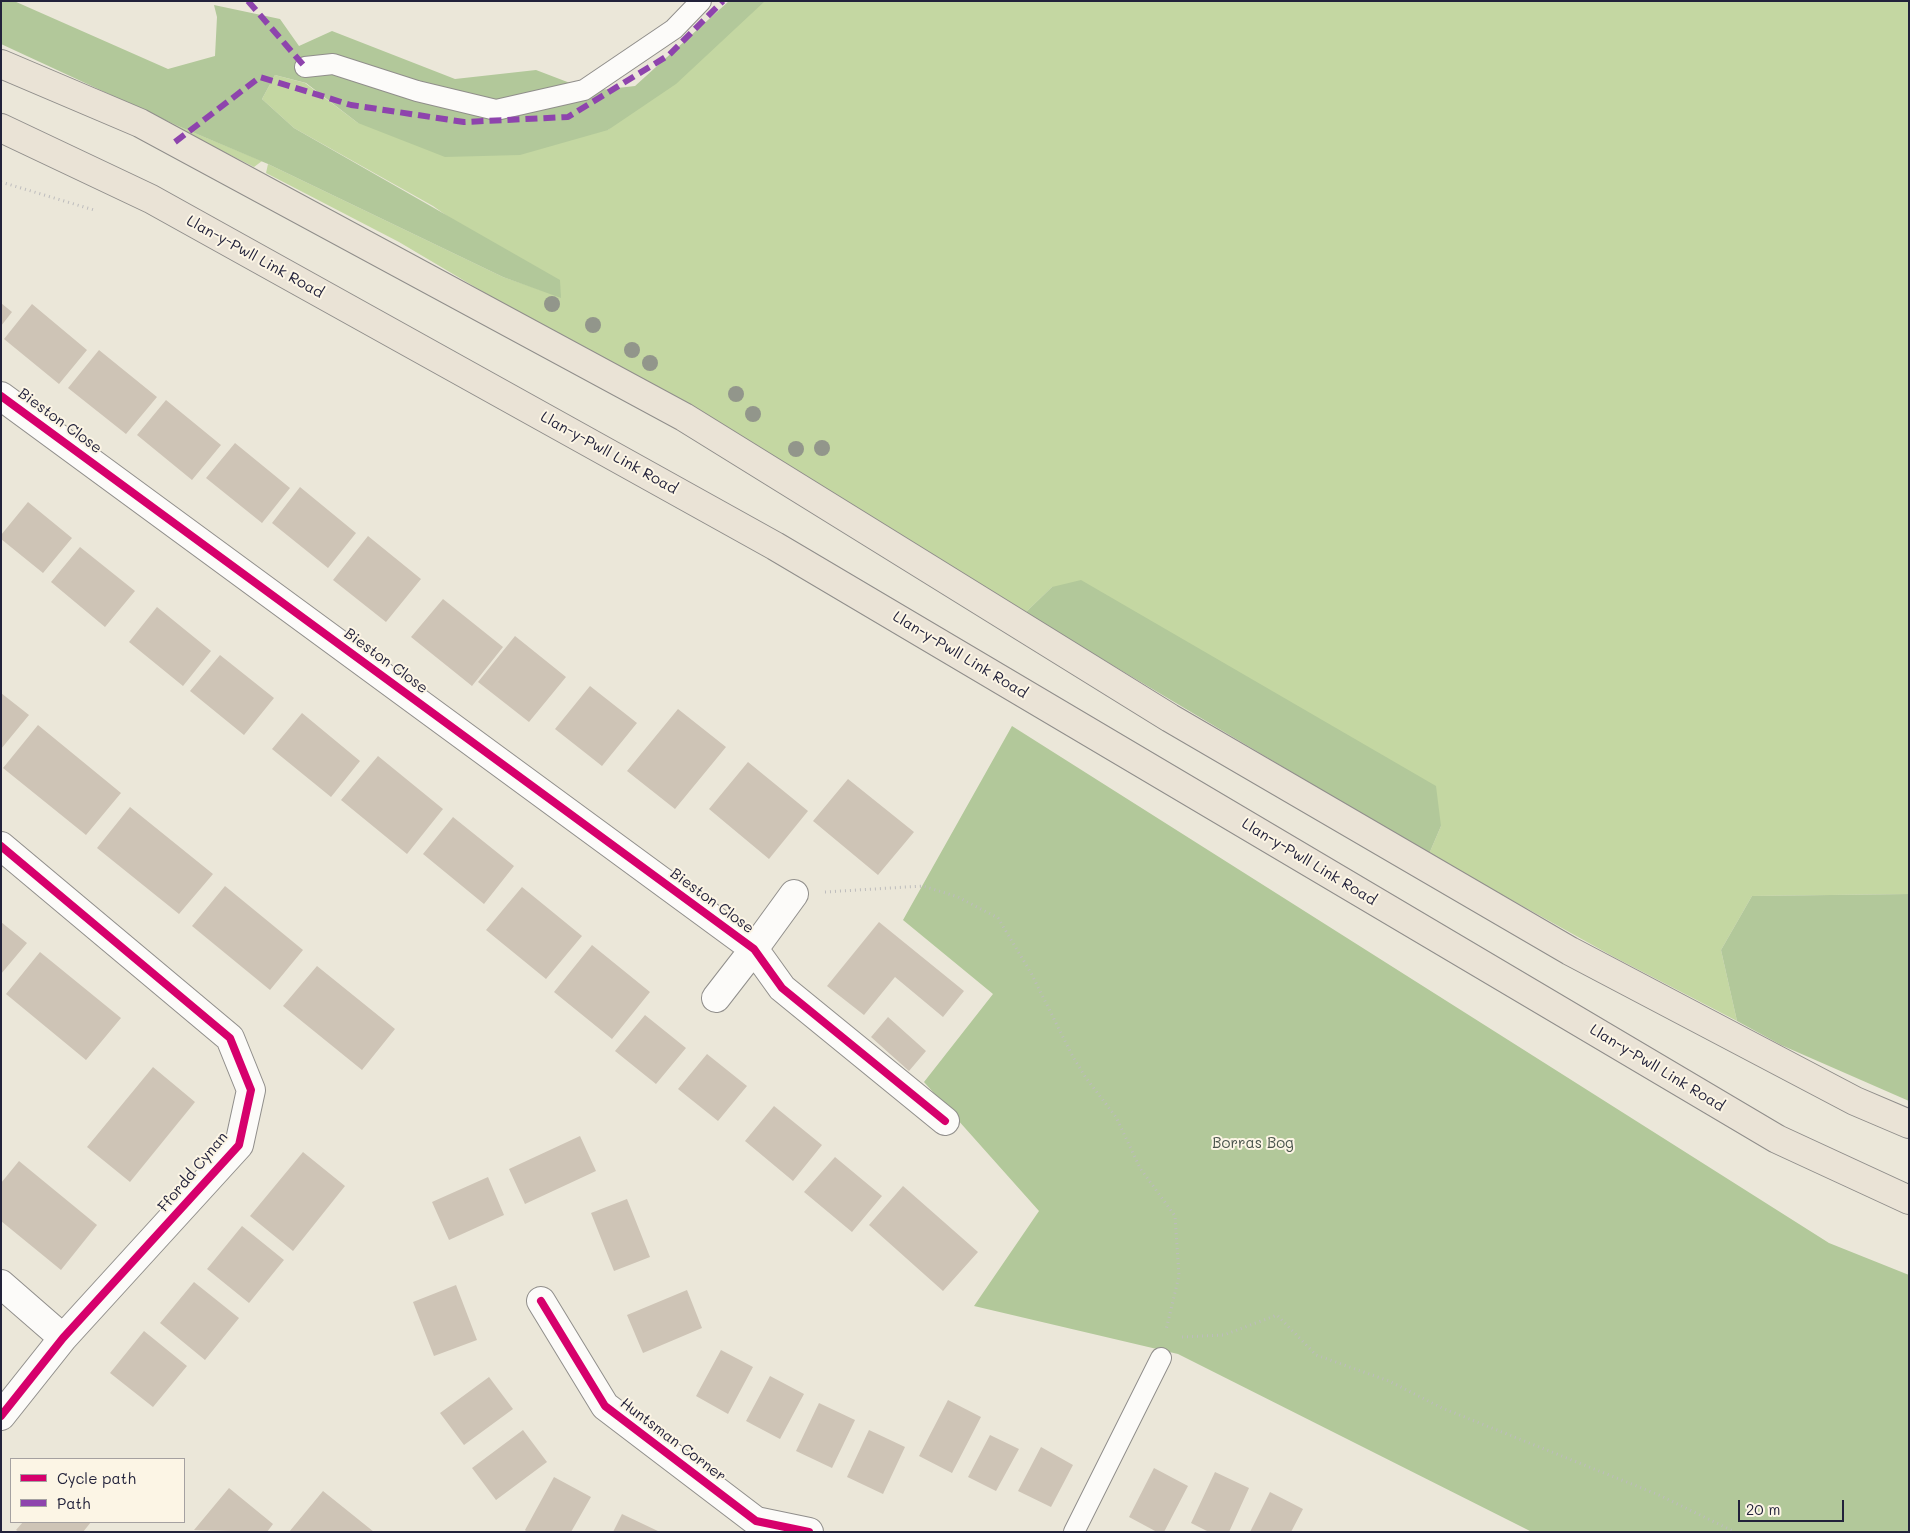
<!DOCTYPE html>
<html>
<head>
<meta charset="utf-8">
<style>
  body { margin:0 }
  #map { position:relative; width:1910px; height:1533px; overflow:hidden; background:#ebe7d9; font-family:Mali,sans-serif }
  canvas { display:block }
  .frame { position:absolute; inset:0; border:2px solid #22223b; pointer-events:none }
  .legend { position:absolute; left:10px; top:1458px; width:175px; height:65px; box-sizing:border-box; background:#fcf5e5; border:1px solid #a5a1a1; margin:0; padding:6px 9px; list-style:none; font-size:15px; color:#22223b }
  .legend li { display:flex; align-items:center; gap:10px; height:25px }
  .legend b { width:25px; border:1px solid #a5a1a1 }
  .scale { position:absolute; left:1738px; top:1500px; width:106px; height:22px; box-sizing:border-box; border:2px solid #22223b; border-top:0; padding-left:6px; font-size:15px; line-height:18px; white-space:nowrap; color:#22223b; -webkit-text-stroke:4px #fcf5e5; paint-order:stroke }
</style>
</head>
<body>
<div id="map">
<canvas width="1910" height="1533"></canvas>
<div class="frame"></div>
<ul class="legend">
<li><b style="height:6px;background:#d6006c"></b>Cycle path</li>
<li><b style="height:6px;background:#8e44ad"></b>Path</li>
</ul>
<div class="scale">20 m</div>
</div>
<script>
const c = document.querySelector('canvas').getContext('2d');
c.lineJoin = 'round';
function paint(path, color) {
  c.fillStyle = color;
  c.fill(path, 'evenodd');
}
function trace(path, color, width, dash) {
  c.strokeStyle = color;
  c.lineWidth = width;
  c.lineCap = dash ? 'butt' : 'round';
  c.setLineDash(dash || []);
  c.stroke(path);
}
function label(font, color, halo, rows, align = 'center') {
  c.font = font + ' Mali,sans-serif';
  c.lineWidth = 4;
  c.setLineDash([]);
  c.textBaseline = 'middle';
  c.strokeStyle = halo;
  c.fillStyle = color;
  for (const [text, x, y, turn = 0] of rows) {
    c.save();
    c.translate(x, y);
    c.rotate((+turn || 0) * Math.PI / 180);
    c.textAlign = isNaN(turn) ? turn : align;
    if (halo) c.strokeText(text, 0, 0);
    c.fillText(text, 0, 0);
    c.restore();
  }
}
paint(new Path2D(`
  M 746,1 L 1909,1 L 1909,894 L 1752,896 L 1721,950 L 1737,1021 L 1614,957 L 1429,854 L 1441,826 L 1052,587 L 1025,613 L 399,242 L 266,173 L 268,164 L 503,277 L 561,297 L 433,206 L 294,128 L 262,99 L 275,75 L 305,83 L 358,123 L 608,130 Z
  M 105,92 L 178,126 L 262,161 L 254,167 Z`), '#c4d7a2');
paint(new Path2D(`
  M 1,1 L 14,1 L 168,69 L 215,56 L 217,17 L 214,5 L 280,19 L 299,46 L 332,31 L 455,79 L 536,70 L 591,91 L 635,86 L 729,1 L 765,1 L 676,84 L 608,130 L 520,155 L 445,157 L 358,123 L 306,83 L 275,75 L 262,99 L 294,128 L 560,280 L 561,298 L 503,277 L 268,164 L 178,126 L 1,44 Z
  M 1081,580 L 1436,786 L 1441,826 L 1429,854 L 1025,613 L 1052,587 Z
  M 1012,726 L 1829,1243 L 1909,1275 L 1909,1532 L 1532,1532 L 1178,1354 L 974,1306 L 1039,1211 L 924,1082 L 993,994 L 903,920 Z
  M 1909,894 L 1909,1101 L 1781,1045 L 1737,1021 L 1721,950 L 1752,896 Z`), '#b2c89a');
paint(new Path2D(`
  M 1,303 L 12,312 L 1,326 Z
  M 32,304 L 87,350 L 59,384 L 4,339 Z
  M 99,350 L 157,397 L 126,434 L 68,388 Z
  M 166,400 L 221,445 L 192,480 L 137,435 Z
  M 235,443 L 290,488 L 262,523 L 206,478 Z
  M 300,487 L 356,533 L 328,568 L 272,523 Z
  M 28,502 L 72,538 L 43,573 L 1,539 L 1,535 Z
  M 368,536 L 421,579 L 386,622 L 333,580 Z
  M 80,547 L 135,591 L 105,627 L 51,582 Z
  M 443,599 L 503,647 L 472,686 L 411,637 Z
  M 157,607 L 211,651 L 183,686 L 129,642 Z
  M 515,636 L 566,677 L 529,722 L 478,682 Z
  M 220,655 L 274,698 L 244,735 L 190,691 Z
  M 590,686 L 637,723 L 602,766 L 555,729 Z
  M 1,693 L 29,715 L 1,749 Z
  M 678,709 L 726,747 L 675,809 L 627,771 Z
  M 302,713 L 360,761 L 331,797 L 272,749 Z
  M 38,725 L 121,793 L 86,835 L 3,768 Z
  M 378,756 L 443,809 L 407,854 L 341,800 Z
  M 748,762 L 808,811 L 769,859 L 709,809 Z
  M 848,779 L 914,832 L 878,875 L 813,821 Z
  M 130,807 L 213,874 L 179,914 L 97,848 Z
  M 453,817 L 514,866 L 484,904 L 423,854 Z
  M 225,886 L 303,950 L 270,990 L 192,926 Z
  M 522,887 L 582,936 L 546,979 L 486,930 Z
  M 1,922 L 27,943 L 1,974 Z
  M 879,922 L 964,991 L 943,1017 L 895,977 L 864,1015 L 827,986 Z
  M 592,945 L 650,992 L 612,1039 L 554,992 Z
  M 40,952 L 121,1018 L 86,1060 L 6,994 Z
  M 317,966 L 395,1029 L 362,1070 L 283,1006 Z
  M 645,1015 L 686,1048 L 656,1084 L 615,1051 Z
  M 888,1017 L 926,1051 L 909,1071 L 871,1037 Z
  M 707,1054 L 747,1086 L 718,1121 L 678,1089 Z
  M 153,1067 L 195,1102 L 130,1182 L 87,1147 Z
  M 774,1106 L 822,1145 L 793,1181 L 745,1141 Z
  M 580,1136 L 596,1171 L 525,1204 L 509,1169 Z
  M 303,1152 L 345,1186 L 293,1251 L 250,1216 Z
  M 835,1157 L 882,1196 L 852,1232 L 804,1192 Z
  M 19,1161 L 97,1225 L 61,1270 L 1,1221 L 1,1183 Z
  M 488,1177 L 504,1215 L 449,1240 L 432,1202 Z
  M 903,1186 L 978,1252 L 943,1291 L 869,1225 Z
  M 627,1199 L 650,1257 L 614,1271 L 591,1213 Z
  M 242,1226 L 284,1260 L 249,1303 L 207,1269 Z
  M 194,1282 L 239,1318 L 205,1360 L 160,1323 Z
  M 456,1285 L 477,1340 L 434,1356 L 413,1302 Z
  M 687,1290 L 702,1328 L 643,1353 L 627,1315 Z
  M 144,1331 L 187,1366 L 153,1407 L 110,1373 Z
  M 721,1350 L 753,1367 L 728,1414 L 696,1396 Z
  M 770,1376 L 804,1394 L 780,1439 L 746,1421 Z
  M 489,1377 L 513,1409 L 464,1445 L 440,1413 Z
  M 948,1400 L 981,1417 L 952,1473 L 919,1456 Z
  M 819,1403 L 855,1420 L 832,1468 L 796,1451 Z
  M 523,1430 L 547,1462 L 496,1500 L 472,1468 Z
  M 869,1430 L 905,1447 L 883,1494 L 847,1477 Z
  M 990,1435 L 1019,1449 L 996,1491 L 968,1477 Z
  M 1041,1447 L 1073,1465 L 1051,1507 L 1018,1491 Z
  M 1154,1468 L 1188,1486 L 1164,1532 L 1157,1532 L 1129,1517 Z
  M 1215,1472 L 1249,1488 L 1229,1532 L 1209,1532 L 1191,1523 Z
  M 554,1477 L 591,1497 L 571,1532 L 527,1532 L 525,1530 Z
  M 229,1488 L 273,1524 L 267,1532 L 194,1530 Z
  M 323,1491 L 374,1532 L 289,1532 Z
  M 1270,1492 L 1303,1509 L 1291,1532 L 1250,1532 Z
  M 622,1514 L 660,1532 L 613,1532 Z
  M 23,1522 L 91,1522 L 83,1532 L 19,1532 L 16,1530 Z`), '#cec4b6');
const lane = new Path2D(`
  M 305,67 L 333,64 L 417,91 L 496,110 L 584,90 L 674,29 L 701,1
  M 1074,1532 L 1161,1358`);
const street = new Path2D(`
  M 1,396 L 754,949 L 782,988 L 945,1121
  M 1,846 L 230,1038 L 251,1090 L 239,1145 L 63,1338 L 1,1416
  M 716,998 L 754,949 L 794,894
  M 1,1284 L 63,1338
  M 541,1301 L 605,1406 L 756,1521 L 809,1532`);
const highway = new Path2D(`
  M 1,64 L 140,123 L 684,417 L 1170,718 L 1570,951 L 1855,1101 L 1909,1124
  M 1,128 L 151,199 L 775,546 L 1777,1139 L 1909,1200`);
trace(lane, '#908e8b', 22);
trace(street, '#908e8b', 30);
trace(highway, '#908e8b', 30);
trace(new Path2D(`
  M 1,182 L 94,210
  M 825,892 L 923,886 L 958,897 L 998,918 L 1031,973 L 1073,1057 L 1086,1078 L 1116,1117 L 1140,1168 L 1175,1216 L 1179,1276 L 1166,1330
  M 1182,1337 L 1224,1335 L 1277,1315 L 1316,1355 L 1389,1381 L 1442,1408 L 1659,1495 L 1735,1532`), '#bdbcbd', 3, [1, 4]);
trace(lane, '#fcfbf9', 20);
trace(street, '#fcfbf9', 28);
trace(highway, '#eae3d6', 28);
trace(new Path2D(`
  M 248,1 L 305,67
  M 175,142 L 260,77 L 351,105 L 464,122 L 568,117 L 669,55 L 723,1`), '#8e44ad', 6, [12, 6]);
trace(new Path2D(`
  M 1,396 L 754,949 L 782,988 L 945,1121
  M 1,846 L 230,1038 L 251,1090 L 239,1145 L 63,1338 L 1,1416
  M 541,1301 L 605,1406 L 756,1521 L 809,1532`), '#d6006c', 8);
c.fillStyle = '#92968b';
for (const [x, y] of [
  [552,304],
  [593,325],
  [632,350],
  [650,363],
  [736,394],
  [753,414],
  [822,448],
  [796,449]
]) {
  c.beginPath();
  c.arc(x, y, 8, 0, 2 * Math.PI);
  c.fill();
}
label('15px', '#22223b', '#fcf5e5', [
  ["Llan-y-Pwll Link Road",255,257,29],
  ["Bieston Close",60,421,36],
  ["Llan-y-Pwll Link Road",609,453,29],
  ["Llan-y-Pwll Link Road",960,655,31],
  ["Bieston Close",386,661,36],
  ["Llan-y-Pwll Link Road",1309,862,31],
  ["Bieston Close",712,901,36],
  ["Llan-y-Pwll Link Road",1657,1068,31],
  ["Ffordd Cynan",193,1172,-50],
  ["Huntsman Corner",673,1440,37]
]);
label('15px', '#49544c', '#fcf5e5', [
  ["Borras Bog",1253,1143]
]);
</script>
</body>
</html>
